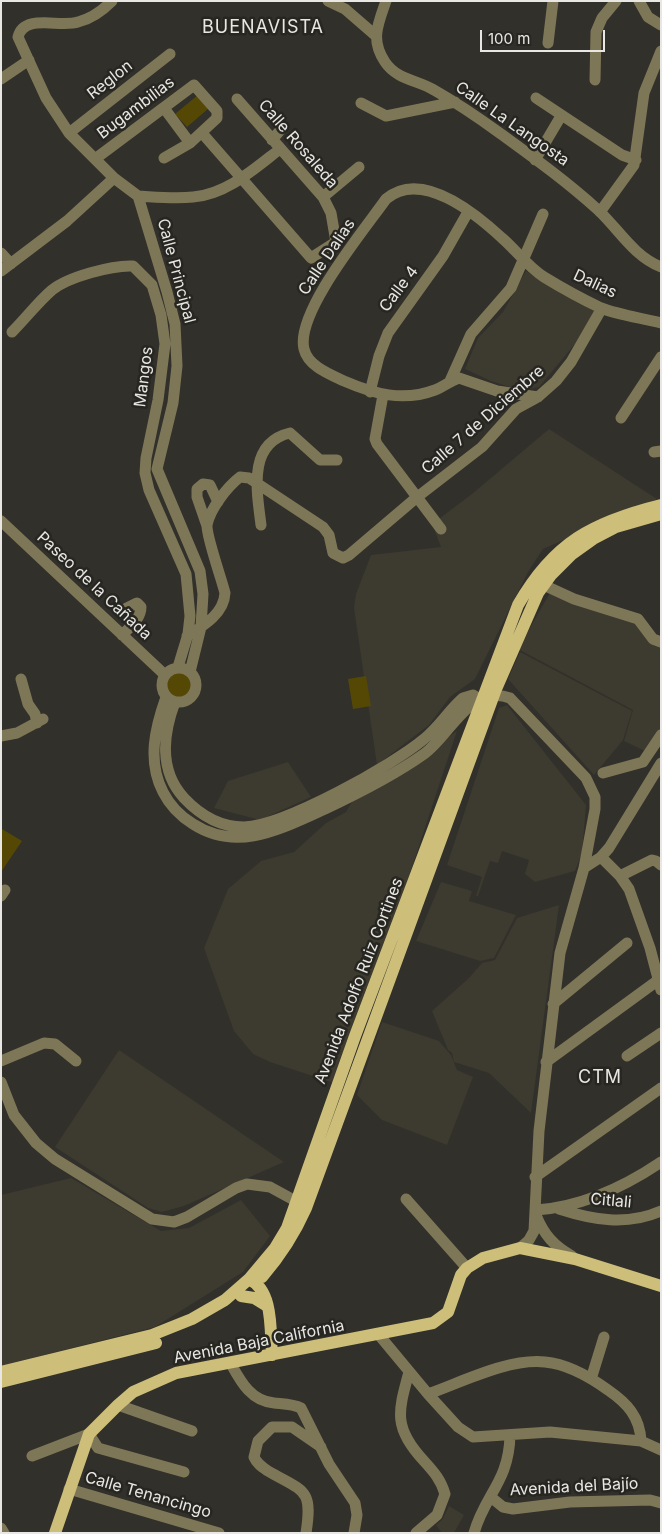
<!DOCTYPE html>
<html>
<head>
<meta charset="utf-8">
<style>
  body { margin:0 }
  #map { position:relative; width:662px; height:1534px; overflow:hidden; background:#31302b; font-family:Inter,sans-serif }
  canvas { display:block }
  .frame { position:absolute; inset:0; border:2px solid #e8e7e4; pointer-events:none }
  .scale { position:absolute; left:480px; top:30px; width:125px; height:22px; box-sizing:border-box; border:2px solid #e8e7e4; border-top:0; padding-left:6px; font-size:15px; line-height:18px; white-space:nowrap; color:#e8e7e4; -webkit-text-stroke:4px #272621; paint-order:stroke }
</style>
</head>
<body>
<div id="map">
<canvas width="662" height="1534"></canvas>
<div class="frame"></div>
<div class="scale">100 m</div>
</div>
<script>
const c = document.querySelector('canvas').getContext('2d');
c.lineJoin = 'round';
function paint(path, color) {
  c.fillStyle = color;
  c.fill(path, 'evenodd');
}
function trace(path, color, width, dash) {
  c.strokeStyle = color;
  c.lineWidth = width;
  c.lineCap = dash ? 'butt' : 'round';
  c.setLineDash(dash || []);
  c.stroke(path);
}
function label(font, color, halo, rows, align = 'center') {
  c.font = font + ' Inter,sans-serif';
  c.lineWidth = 5;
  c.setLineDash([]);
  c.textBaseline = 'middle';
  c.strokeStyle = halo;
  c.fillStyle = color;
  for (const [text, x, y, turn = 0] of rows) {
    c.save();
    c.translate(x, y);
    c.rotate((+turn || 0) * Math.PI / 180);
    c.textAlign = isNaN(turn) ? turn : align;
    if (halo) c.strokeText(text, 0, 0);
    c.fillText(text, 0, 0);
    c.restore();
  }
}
paint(new Path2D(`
  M 526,271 L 595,310 L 580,338 L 539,387 L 522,391 L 491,381 L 465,369 L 478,338 L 503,312 Z
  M 549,429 L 657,499 L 543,549 L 528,572 L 475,679 L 450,697 L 429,725 L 377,765 L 354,608 L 356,594 L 371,555 L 441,547 L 432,524 L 472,494 Z
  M 551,591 L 638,619 L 661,643 L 661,732 L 647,752 L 624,741 L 633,710 L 518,649 Z
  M 520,652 L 632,711 L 623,740 L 594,775 L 508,679 Z
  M 507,705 L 586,805 L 582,853 L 575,871 L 535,882 L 525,874 L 529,860 L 502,851 L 498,863 L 490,861 L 478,896 L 476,896 L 482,877 L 447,865 L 499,708 Z
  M 457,731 L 340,1085 L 270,1062 L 253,1054 L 234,1031 L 204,948 L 228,889 L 261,861 L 294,852 L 326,823 L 346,812 L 353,800 Z
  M 288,762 L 311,797 L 260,820 L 214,808 L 228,781 Z
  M 441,882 L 472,891 L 469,901 L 516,915 L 494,958 L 480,961 L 416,941 Z
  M 559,905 L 531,1113 L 489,1073 L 454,1062 L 452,1053 L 448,1050 L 432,1011 L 469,978 L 482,963 L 495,960 L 517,918 Z
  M 382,1022 L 439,1041 L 451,1055 L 457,1070 L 473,1077 L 447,1145 L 382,1120 L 357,1095 Z
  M 119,1050 L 284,1162 L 184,1206 L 162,1212 L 148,1208 L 55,1147 Z
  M 71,1178 L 161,1231 L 189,1228 L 241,1200 L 270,1236 L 243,1272 L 155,1327 L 1,1366 L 1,1195 Z
  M 449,1506 L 464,1515 L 454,1533 L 442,1533 L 436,1525 L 442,1520 Z`), '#3d3a2f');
paint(new Path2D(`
  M 198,95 L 209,108 L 187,127 L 175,114 Z
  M167 685a13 13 0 1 1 26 0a13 13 0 1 1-26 0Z
  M 366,676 L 371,706 L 353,709 L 348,679 Z
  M 2,829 L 22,841 L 1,872 L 1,830 Z`), '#554805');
trace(new Path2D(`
  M 112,1 C 103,10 90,19 78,22 C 60,28 24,13 18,37 L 46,98 L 69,133 L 114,178 L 138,196 L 167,292 L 175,324 L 177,366 L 173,403 L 157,469 L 200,571 L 203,594 L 201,627 L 190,672
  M 328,1 L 345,9 L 375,35
  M 386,1 C 378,24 370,40 385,62 C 397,80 418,80 434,90 C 457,103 479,118 501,134 C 534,158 566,181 597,209 C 618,228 633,256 661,267
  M 639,1 L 648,17 L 661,25
  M 548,43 L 553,1
  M 1,79 L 29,60
  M 595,80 L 596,32 L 602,18 L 616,1
  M 536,98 L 622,155 L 636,160
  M 237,99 L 323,197 L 331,213 L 336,242
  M 361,103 L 386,116 L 455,102
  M 164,108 L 190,143
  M 69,133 L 170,54
  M 202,133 L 311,258 L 336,242
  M 272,140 L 283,127
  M 95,159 L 194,85 L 217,111 L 217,118 L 190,143 L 164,158
  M 535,160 L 561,116
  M 138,196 C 156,197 175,199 193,197 C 227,194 254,169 280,149
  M 323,197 L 359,167
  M 600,212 L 634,165 L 644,93 L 661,51
  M 1,253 L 11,264
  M 1,271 L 67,221 L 114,178
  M 12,332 C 26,318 38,302 52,290 C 68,277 112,265 133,266 L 152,285 L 161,315 L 165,344 L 158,400 L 146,458 L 145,473 L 149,490 L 186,574 L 190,616 L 188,634 L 178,667
  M 450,381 L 471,334 L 511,288 L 543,214
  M 370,392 L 379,356 L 388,333 L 443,256 L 468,212
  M 383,395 L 375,439 L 377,444 L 441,529
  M 538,397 L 497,391 L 459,378 C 450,381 443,387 435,390 C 403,402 374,394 344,381 C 329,374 308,366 304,349 C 295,313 365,229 386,199 C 421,169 475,213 502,238 C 516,250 528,267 544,277 C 562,288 582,299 601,308 C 619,315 642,318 661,323
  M 621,418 L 661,357
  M 654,452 L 661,451
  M 1,521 L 165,675
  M 261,525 C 257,492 247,443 290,433 L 320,460 L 337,460
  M 207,526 L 197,497 L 197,489 L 203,484 L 210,485 L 218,502
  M 537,582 L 574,599 L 638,619 L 653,639 L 661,642
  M 122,635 C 130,627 141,619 141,607 L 137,603 L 125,609
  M 187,636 C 203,626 224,614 225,593 C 222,580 206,536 207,525 C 210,509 227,487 240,477 L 249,478 L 323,527 L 329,535 L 333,553 L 343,558 L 349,555 L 416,498 L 482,447 L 516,409 L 538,397 L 556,381 L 571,362 L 602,308
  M162 685a17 17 0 1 1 34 0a17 17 0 1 1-34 0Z
  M 21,679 L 28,704 L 35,714 L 37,723
  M 166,697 C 155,728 147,761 163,792 C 170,806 180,816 193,824 C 238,853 282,828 325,809 C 359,793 393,776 424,754 C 450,736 470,683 510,698 L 586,778 L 595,797 L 595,809 L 584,868 L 560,953 L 539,1131 L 534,1231 L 529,1240 L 520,1248
  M 175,702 C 163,734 159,771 184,798 C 200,815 221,827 244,827 C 284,826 393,765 424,739 C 439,727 449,710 463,698 L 473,695 L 481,700
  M 1,736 L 17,733 L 43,719
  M 603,773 L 643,762 L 661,735
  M 601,857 L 620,876 L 629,889 L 650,948 L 661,990
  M 584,868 L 601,857 L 609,848 L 661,763
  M 620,876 L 652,860 L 656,861 L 661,865
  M 1,896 L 5,890
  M 553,1004 L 627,943
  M 627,1056 L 661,1033
  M 1,1061 L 44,1043 L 55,1044 L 76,1061
  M 546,1062 L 657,981
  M 1,1082 L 14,1115 L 36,1143 L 55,1159 L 152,1219 L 174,1222 L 187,1217 L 236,1188 L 247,1184 L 270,1187 L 303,1205
  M 535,1177 L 661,1088
  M 406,1199 L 467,1268
  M 559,1209 C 593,1220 627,1226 661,1211
  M 536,1210 C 580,1207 624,1187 661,1162
  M 536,1215 C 544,1235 554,1246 572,1256
  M 379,1335 L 428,1394 L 458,1427 L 473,1437 L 550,1432 L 641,1441 L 661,1450
  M 231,1364 C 241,1382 251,1401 274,1403 C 283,1404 293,1404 301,1408 L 329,1464 L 355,1503 L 357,1515 L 354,1533
  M 409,1372 C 398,1412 393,1428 424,1461 C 434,1472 441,1480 445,1494 L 437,1515 L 416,1533
  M 591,1379 L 604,1337
  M 428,1394 C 462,1382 509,1358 545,1362 C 567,1364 590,1377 608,1390 C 627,1403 640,1417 641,1441
  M 118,1405 L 192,1431
  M 32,1456 L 89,1434 L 98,1448 L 184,1472
  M 69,1489 L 219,1533
  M 492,1498 L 503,1507 L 513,1509 L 570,1502 L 650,1500 L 661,1503
  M 1,1528 L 4,1533
  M 306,1533 C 313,1488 304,1492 268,1471 C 262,1467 257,1464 254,1457 L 258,1441 L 272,1427 L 292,1427 L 321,1447
  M 474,1533 C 485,1494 509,1482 510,1435`), '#7e7757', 11);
trace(new Path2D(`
  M 262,1277 C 281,1255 294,1235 306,1208 L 496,689 L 538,593 L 551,575 L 572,554 L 593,539 L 616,527 L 661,514
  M 249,1279 C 274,1291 270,1331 272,1355
  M 241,1296 L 254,1298 L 267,1306
  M 1,1372 L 152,1335 L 192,1319 L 225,1300 L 249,1279 L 275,1248 L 287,1228 L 355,1036 L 518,605 C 554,542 593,522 661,505
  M 1,1382 L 156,1343
  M 55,1533 L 89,1434 L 118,1405 L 133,1392 L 176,1373 L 433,1323 L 448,1312 L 461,1275 L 467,1268 L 483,1258 L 520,1248 L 575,1259 L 661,1286`), '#cdbe79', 12);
label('16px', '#e8e7e4', '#272621', [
  ["Reglon",110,80,-38],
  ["Bugambilias",136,108,-37],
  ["Calle La Langosta",512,124,35],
  ["Calle Rosaleda",298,144,49],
  ["Calle Dalias",327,257,-56],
  ["Calle Principal",176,271,75],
  ["Dalias",595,284,25],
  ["Calle 4",399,289,-53],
  ["Mangos",144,377,-83],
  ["Calle 7 de Diciembre",483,420,-41],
  ["Paseo de la Cañada",94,586,43],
  ["Avenida Adolfo Ruiz Cortines",359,981,-69],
  ["Citlali",611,1201,5],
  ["Avenida Baja California",259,1342,-11],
  ["Avenida del Bajío",574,1487,-3],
  ["Calle Tenancingo",148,1495,16]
]);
c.letterSpacing = '1px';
label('18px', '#e8e7e4', '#272621', [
  ["BUENAVISTA",263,28],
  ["CTM",600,1078]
]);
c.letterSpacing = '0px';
</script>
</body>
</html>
